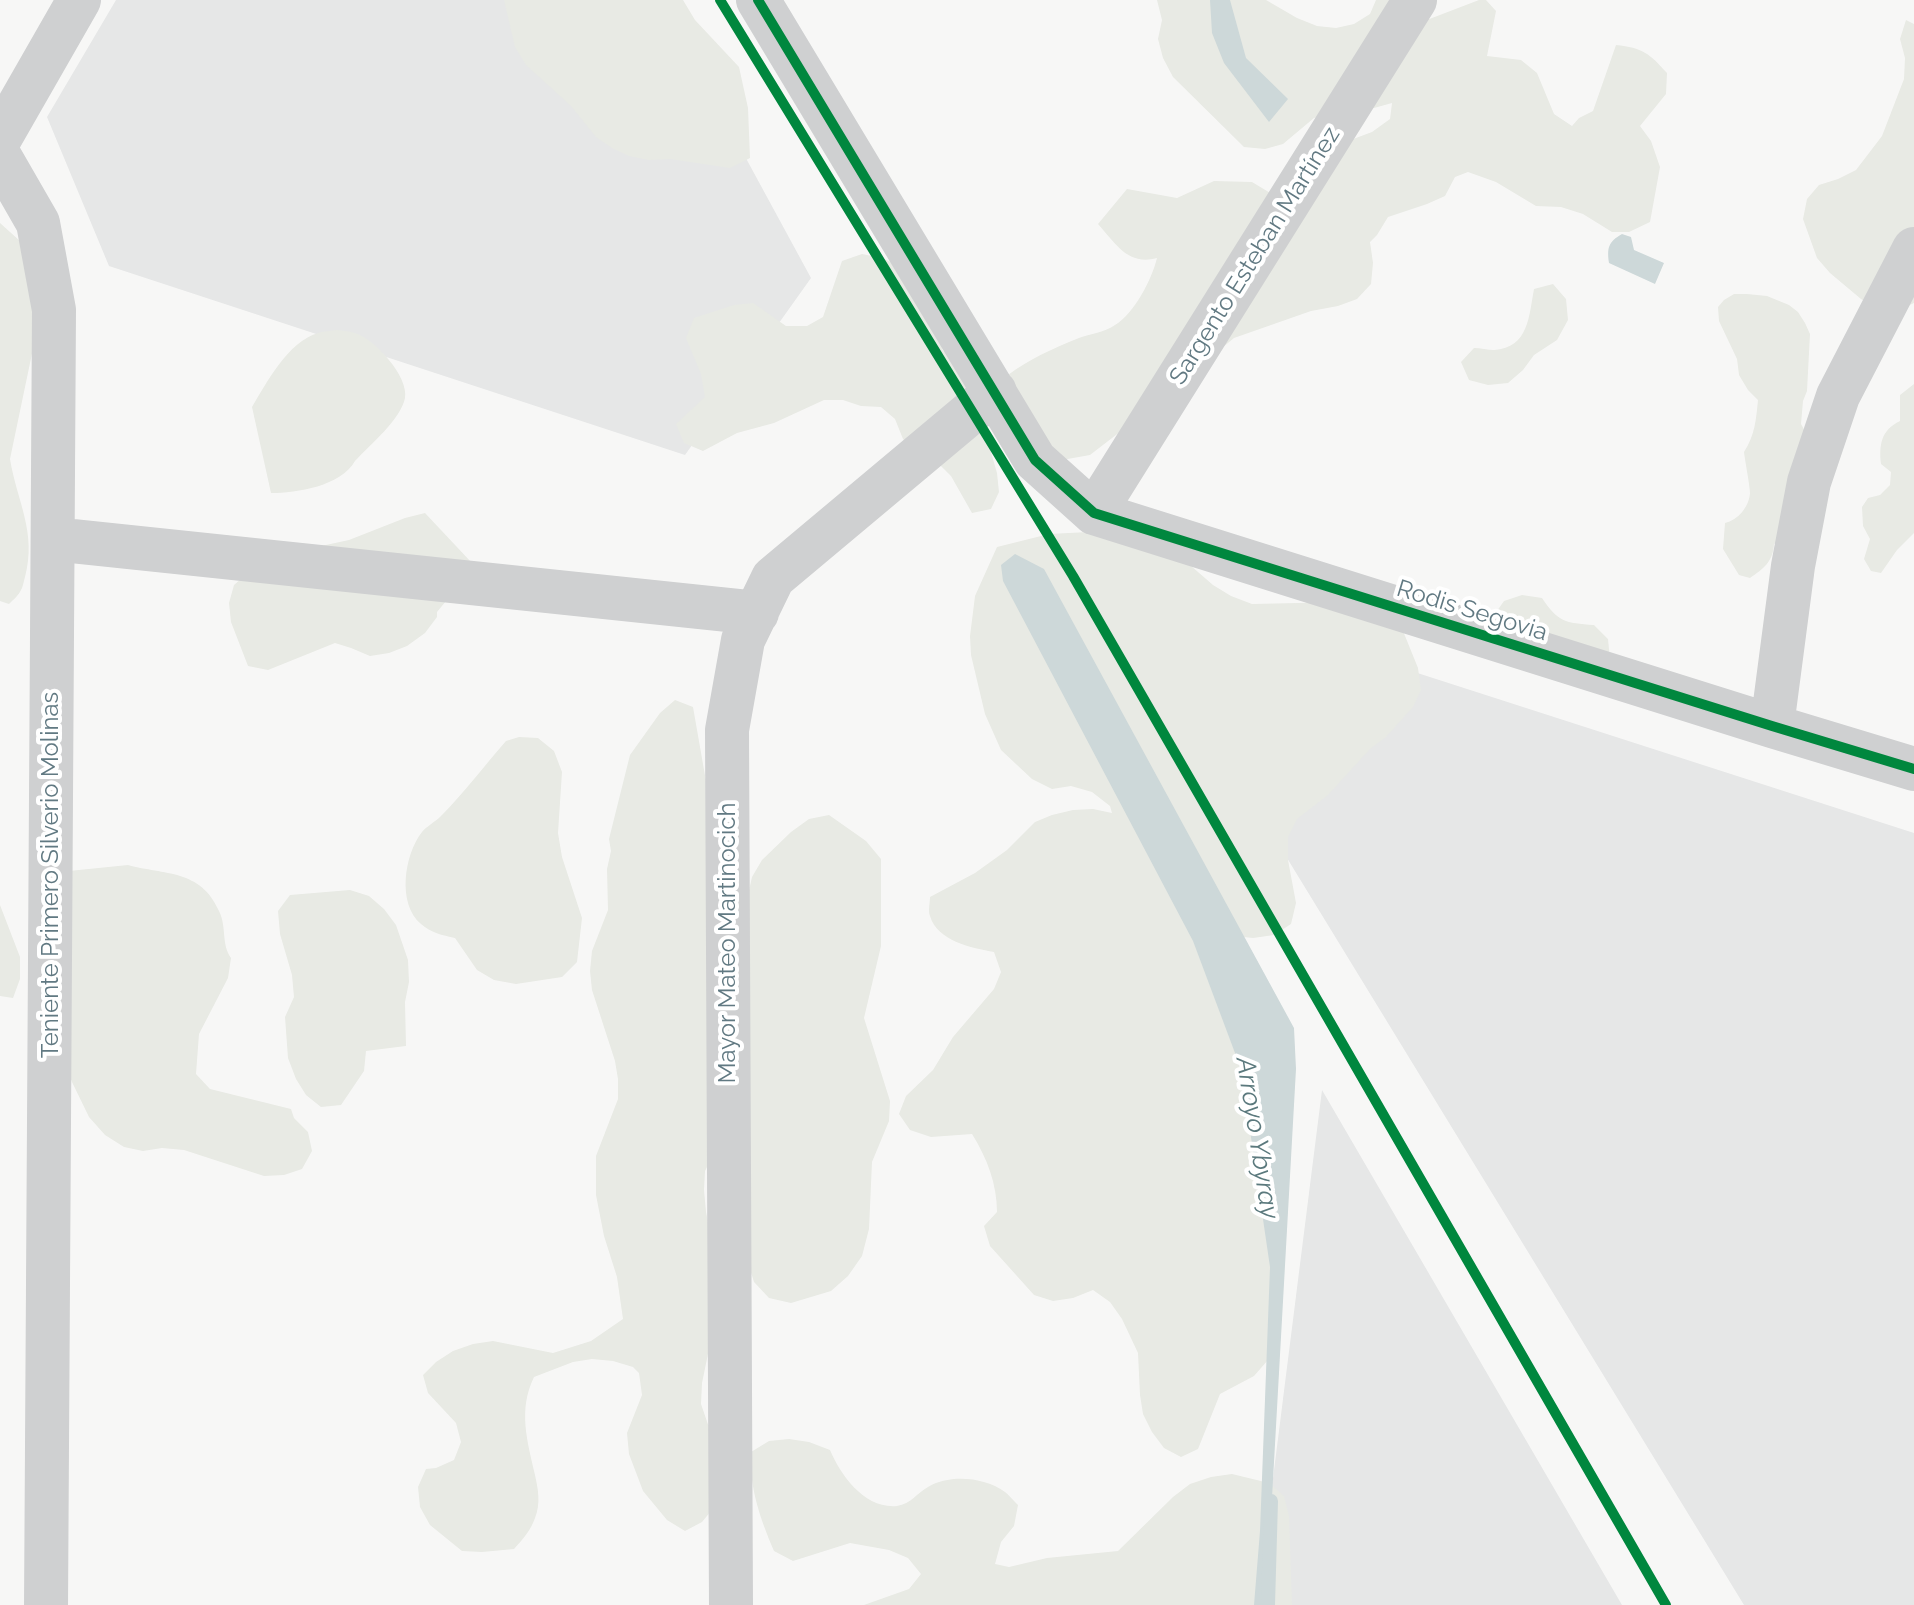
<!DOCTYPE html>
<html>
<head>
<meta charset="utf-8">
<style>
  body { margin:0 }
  canvas { display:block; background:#f7f7f6 }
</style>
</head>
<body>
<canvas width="1914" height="1605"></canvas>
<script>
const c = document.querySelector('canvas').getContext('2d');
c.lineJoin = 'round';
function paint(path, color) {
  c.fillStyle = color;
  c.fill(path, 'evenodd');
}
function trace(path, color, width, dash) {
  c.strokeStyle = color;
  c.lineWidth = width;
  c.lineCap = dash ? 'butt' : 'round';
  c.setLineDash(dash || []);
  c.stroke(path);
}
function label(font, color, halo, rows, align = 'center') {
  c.font = font + ' Raleway,sans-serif';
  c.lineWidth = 8;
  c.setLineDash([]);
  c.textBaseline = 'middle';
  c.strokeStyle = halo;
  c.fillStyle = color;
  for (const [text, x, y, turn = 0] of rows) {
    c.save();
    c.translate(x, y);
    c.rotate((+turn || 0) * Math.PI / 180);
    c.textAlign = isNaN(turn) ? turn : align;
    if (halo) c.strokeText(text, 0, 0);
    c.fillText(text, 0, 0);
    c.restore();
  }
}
paint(new Path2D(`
  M 116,0 L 660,0 L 811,278 L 685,455 L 109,266 L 47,117 Z
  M 1374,659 L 1914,833 L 1914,1605 L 1744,1605 L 1268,827 Z
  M 1322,1090 L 1622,1605 L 1257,1605 Z`), '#e6e7e7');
paint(new Path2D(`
  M 504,0 L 683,0 L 695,20 L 739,67 L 748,108 L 750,158 L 730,168 L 670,159 L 649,160 L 629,156 L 612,148 L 596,137 L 571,106 L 526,65 L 515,47 Z
  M 1157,0 L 1266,0 L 1297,18 L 1317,26 L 1336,28 L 1354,24 L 1370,14 L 1376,0 L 1407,0 L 1419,23 L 1479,0 L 1486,0 L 1496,11 L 1487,56 L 1521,60 L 1537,73 L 1554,114 L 1572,126 L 1579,118 L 1593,111 L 1616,45 C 1643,48 1649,53 1667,73 L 1666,94 L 1640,126 L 1651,141 L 1660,167 L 1650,222 L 1629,232 L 1612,232 L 1583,214 L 1561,207 L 1536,206 L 1496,182 L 1468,172 L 1455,177 L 1445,196 L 1427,204 L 1388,217 L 1377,235 L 1370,242 L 1373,263 L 1371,284 L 1357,299 L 1338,306 L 1311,311 L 1234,338 L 1125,428 L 1090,455 L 1062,460 L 1040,457 L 1008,375 C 1029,359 1054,348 1079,338 C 1090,334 1105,332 1115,325 C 1134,314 1152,279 1157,258 C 1128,266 1116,244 1098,224 L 1127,189 L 1177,198 L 1214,181 L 1252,182 L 1287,203 L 1348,141 L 1372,132 L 1390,119 L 1392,103 L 1374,108 L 1352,107 L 1314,118 L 1283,144 L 1265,149 L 1244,147 L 1173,77 L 1163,58 L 1158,39 L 1162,20 Z
  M 1906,20 L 1914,24 L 1914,303 L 1899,310 L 1879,310 L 1861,299 L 1830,273 L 1817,258 L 1803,219 L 1807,199 L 1819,185 L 1838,179 L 1856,170 L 1882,136 L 1904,79 L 1905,58 L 1900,39 Z
  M 0,223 L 30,250 L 44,296 L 10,459 C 17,502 37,532 25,577 C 24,580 23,587 21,590 C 19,595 13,600 9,604 L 0,601 Z
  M 862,254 L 882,258 L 899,266 L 926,295 L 943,351 L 960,362 L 984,394 L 986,435 L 997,473 L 999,492 L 991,509 L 972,513 L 951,476 L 936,461 L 919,452 L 903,439 L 895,419 L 881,407 L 861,406 L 843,400 L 824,400 L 774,423 L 737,433 L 703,451 L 684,443 L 676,424 L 705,397 L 701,374 L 686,338 L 694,318 L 734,305 L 753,303 L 786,326 L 807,326 L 823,317 L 842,261 Z
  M 1553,284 L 1566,299 L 1568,320 L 1557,340 L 1534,355 L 1523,370 L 1508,383 L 1488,385 L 1469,380 L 1461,362 L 1474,348 C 1480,348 1488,350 1494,350 C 1529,348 1529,315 1534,289 Z
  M 1734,294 L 1747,294 L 1767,296 L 1789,305 L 1798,312 L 1805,323 L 1810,334 L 1807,391 L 1803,401 L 1801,424 L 1816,451 L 1780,542 L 1774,544 C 1773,562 1763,569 1750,578 L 1739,575 L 1723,549 L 1725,523 C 1738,520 1749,507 1750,493 C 1750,486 1745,461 1744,452 C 1755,435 1756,420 1758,400 L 1748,390 L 1739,375 L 1737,359 L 1719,321 L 1718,307 L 1724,300 Z
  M 337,330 C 343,331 349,331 355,333 C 375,339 409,377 405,398 C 401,419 370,445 355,461 C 341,486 297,493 271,493 L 252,407 C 267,382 288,342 318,333 C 324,331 331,331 337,330 Z
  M 1914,384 L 1914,533 L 1897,550 L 1881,573 L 1871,571 L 1864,559 L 1870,539 L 1863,526 L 1862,507 L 1868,498 L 1880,495 L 1890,485 L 1891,472 L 1881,464 C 1879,445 1881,430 1900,421 L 1900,395 Z
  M 425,513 L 487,579 L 451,595 L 437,612 L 437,617 L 425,633 L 407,646 L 389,653 L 370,656 L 351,648 L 335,643 L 268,670 L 248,666 L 231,622 L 229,603 L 234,585 L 250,571 L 312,548 L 349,540 L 405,518 Z
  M 1128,530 L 1183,559 L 1213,585 L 1231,596 L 1252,604 L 1344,602 L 1401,626 L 1418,668 L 1421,690 L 1413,707 L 1386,737 L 1370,749 L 1328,795 L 1297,819 L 1288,837 L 1288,860 L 1296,903 L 1291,924 L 1274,935 L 1253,938 L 1234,936 L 1244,1043 L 1279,1280 L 1268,1360 L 1254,1376 L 1220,1394 L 1198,1449 L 1181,1457 L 1164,1448 L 1152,1432 L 1143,1414 L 1140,1395 L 1138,1353 L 1122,1319 L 1110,1302 L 1093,1290 L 1073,1298 L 1053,1301 L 1034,1295 L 990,1246 L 984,1226 L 997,1212 C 997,1184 987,1158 972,1134 L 931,1137 L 910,1130 L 899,1114 L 906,1096 L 933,1070 L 953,1037 L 994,989 L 1001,972 L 994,952 C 972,948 937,941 930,916 C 928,911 930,902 930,897 L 975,873 L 1007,850 L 1035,822 L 1052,815 L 1073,810 L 1093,809 L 1112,813 L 1110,806 L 1092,792 L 1071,786 L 1052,789 L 1032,779 L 1001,750 L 985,714 L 971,655 L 970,636 L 975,596 L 997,547 L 1049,534 Z
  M 1522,595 L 1542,598 C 1558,622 1565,623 1594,625 L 1608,639 L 1610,659 L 1492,618 L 1504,601 Z
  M 675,700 L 693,707 L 707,787 L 748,895 L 752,877 L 762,860 L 791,832 L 809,819 L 829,815 L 866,841 L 881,859 L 881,946 L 864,1018 L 890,1101 L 889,1121 L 872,1162 L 869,1229 L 862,1256 L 848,1276 L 831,1291 L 791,1303 L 769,1298 L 754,1282 L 714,1153 L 705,1171 L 704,1190 L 706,1212 L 714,1253 L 715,1320 L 702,1383 L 701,1404 L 715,1445 L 716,1505 L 702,1522 L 685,1531 L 667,1520 L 643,1491 L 629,1454 L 627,1433 L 642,1395 L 639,1373 L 633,1367 L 613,1361 L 592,1359 L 573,1362 L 534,1377 C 518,1410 527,1440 535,1475 C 538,1489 541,1503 535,1518 C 531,1530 523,1539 514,1549 L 482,1552 L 462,1551 L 430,1525 L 420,1507 L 418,1487 L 426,1469 L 436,1468 L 454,1460 L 461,1442 L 456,1423 L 428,1393 L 423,1375 L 436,1362 L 453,1351 L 473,1344 L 493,1341 L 553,1353 L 591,1341 L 623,1319 L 617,1277 L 604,1236 L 596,1195 L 596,1156 L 618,1099 L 618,1079 L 615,1061 L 592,990 L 590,971 L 592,951 L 608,910 L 607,869 L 611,851 L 609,839 L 630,755 L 660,713 Z
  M 519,737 L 538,738 L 554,751 L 562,772 L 558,833 L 562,857 L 582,918 L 577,962 L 562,977 L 516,984 L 494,980 L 477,970 L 455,938 C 442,935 431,933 421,924 C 397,904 404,855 422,832 C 427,826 435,822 441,816 C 464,793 484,766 506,741 Z
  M 128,865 C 164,875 201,869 219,911 C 227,927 221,944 231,958 L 228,978 L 199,1034 L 196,1074 L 210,1089 L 291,1109 L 294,1118 L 308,1132 L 312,1151 L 302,1169 L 284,1175 L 264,1176 L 184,1150 L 162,1148 L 143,1151 L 124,1147 L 105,1135 L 89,1117 L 72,1082 L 57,1044 L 69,871 Z
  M 350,890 L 369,896 L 384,909 L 396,925 L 408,960 L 409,982 L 405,1002 L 406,1046 L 366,1051 L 364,1071 L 341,1105 L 321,1107 L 306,1095 L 296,1079 L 288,1058 L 285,1017 L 294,997 L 292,975 L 280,934 L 278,911 L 290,895 Z
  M 0,905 L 20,957 L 20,979 L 13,998 L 0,996 Z
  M 789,1439 L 809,1442 L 830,1450 C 841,1476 865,1509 897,1506 C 911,1504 917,1493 928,1487 C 949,1474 985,1477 1005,1492 C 1009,1495 1014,1501 1018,1505 L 1014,1526 L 1001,1542 L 995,1564 L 1009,1567 L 1047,1558 L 1118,1551 L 1173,1497 L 1190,1484 L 1211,1477 L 1232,1474 L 1269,1483 L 1284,1496 L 1289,1516 L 1292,1605 L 864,1605 L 909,1589 L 921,1574 L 908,1558 L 889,1550 L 850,1543 L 793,1561 L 774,1551 C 760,1518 749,1487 751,1452 L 769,1441 Z`), '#e8eae4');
paint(new Path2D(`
  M 1210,0 L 1230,0 L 1246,58 L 1288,99 L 1269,122 L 1224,63 L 1212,33 Z
  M 1622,234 L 1631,237 L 1634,250 L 1664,263 L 1655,284 L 1609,263 C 1607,248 1608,242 1622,234 Z
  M 1015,554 L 1044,569 L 1294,1028 L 1296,1069 L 1266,1605 L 1254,1605 L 1260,1531 L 1270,1267 L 1241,1069 L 1193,941 L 1003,581 L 1001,565 Z`), '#cdd8d9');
trace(new Path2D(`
  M 1268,1605 L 1271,1501`), '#cdd8d9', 14);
trace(new Path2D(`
  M 758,0 L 1035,460 L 1094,513 L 1772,726 L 1914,769
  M 0,138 L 79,0
  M 0,157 L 38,223 L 54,310 L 46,1605
  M 1094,513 L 1415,0
  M 53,539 L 757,613
  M 1772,726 L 1793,566 L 1809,482 L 1838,396 L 1914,249
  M 731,1605 L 727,730 L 743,640 L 773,578 L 995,392`), '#cfd0d1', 44);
trace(new Path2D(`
  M 720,0 L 1073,576 L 1666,1605
  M 758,0 L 1035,460 L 1094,513 L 1772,726 L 1914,769`), '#00873e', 10);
label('24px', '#617982', '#fff', [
  ["Sargento Esteban Martínez",1255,256,-58],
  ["Rodis Segovia",1472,611,17],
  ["Teniente Primero Silverio Molinas",51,875,-90],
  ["Mayor Mateo Martinocich",728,943,-90]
]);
label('italic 26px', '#5b797d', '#fff', [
  ["Arroyo Ybyray",1257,1138,81]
]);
</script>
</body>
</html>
